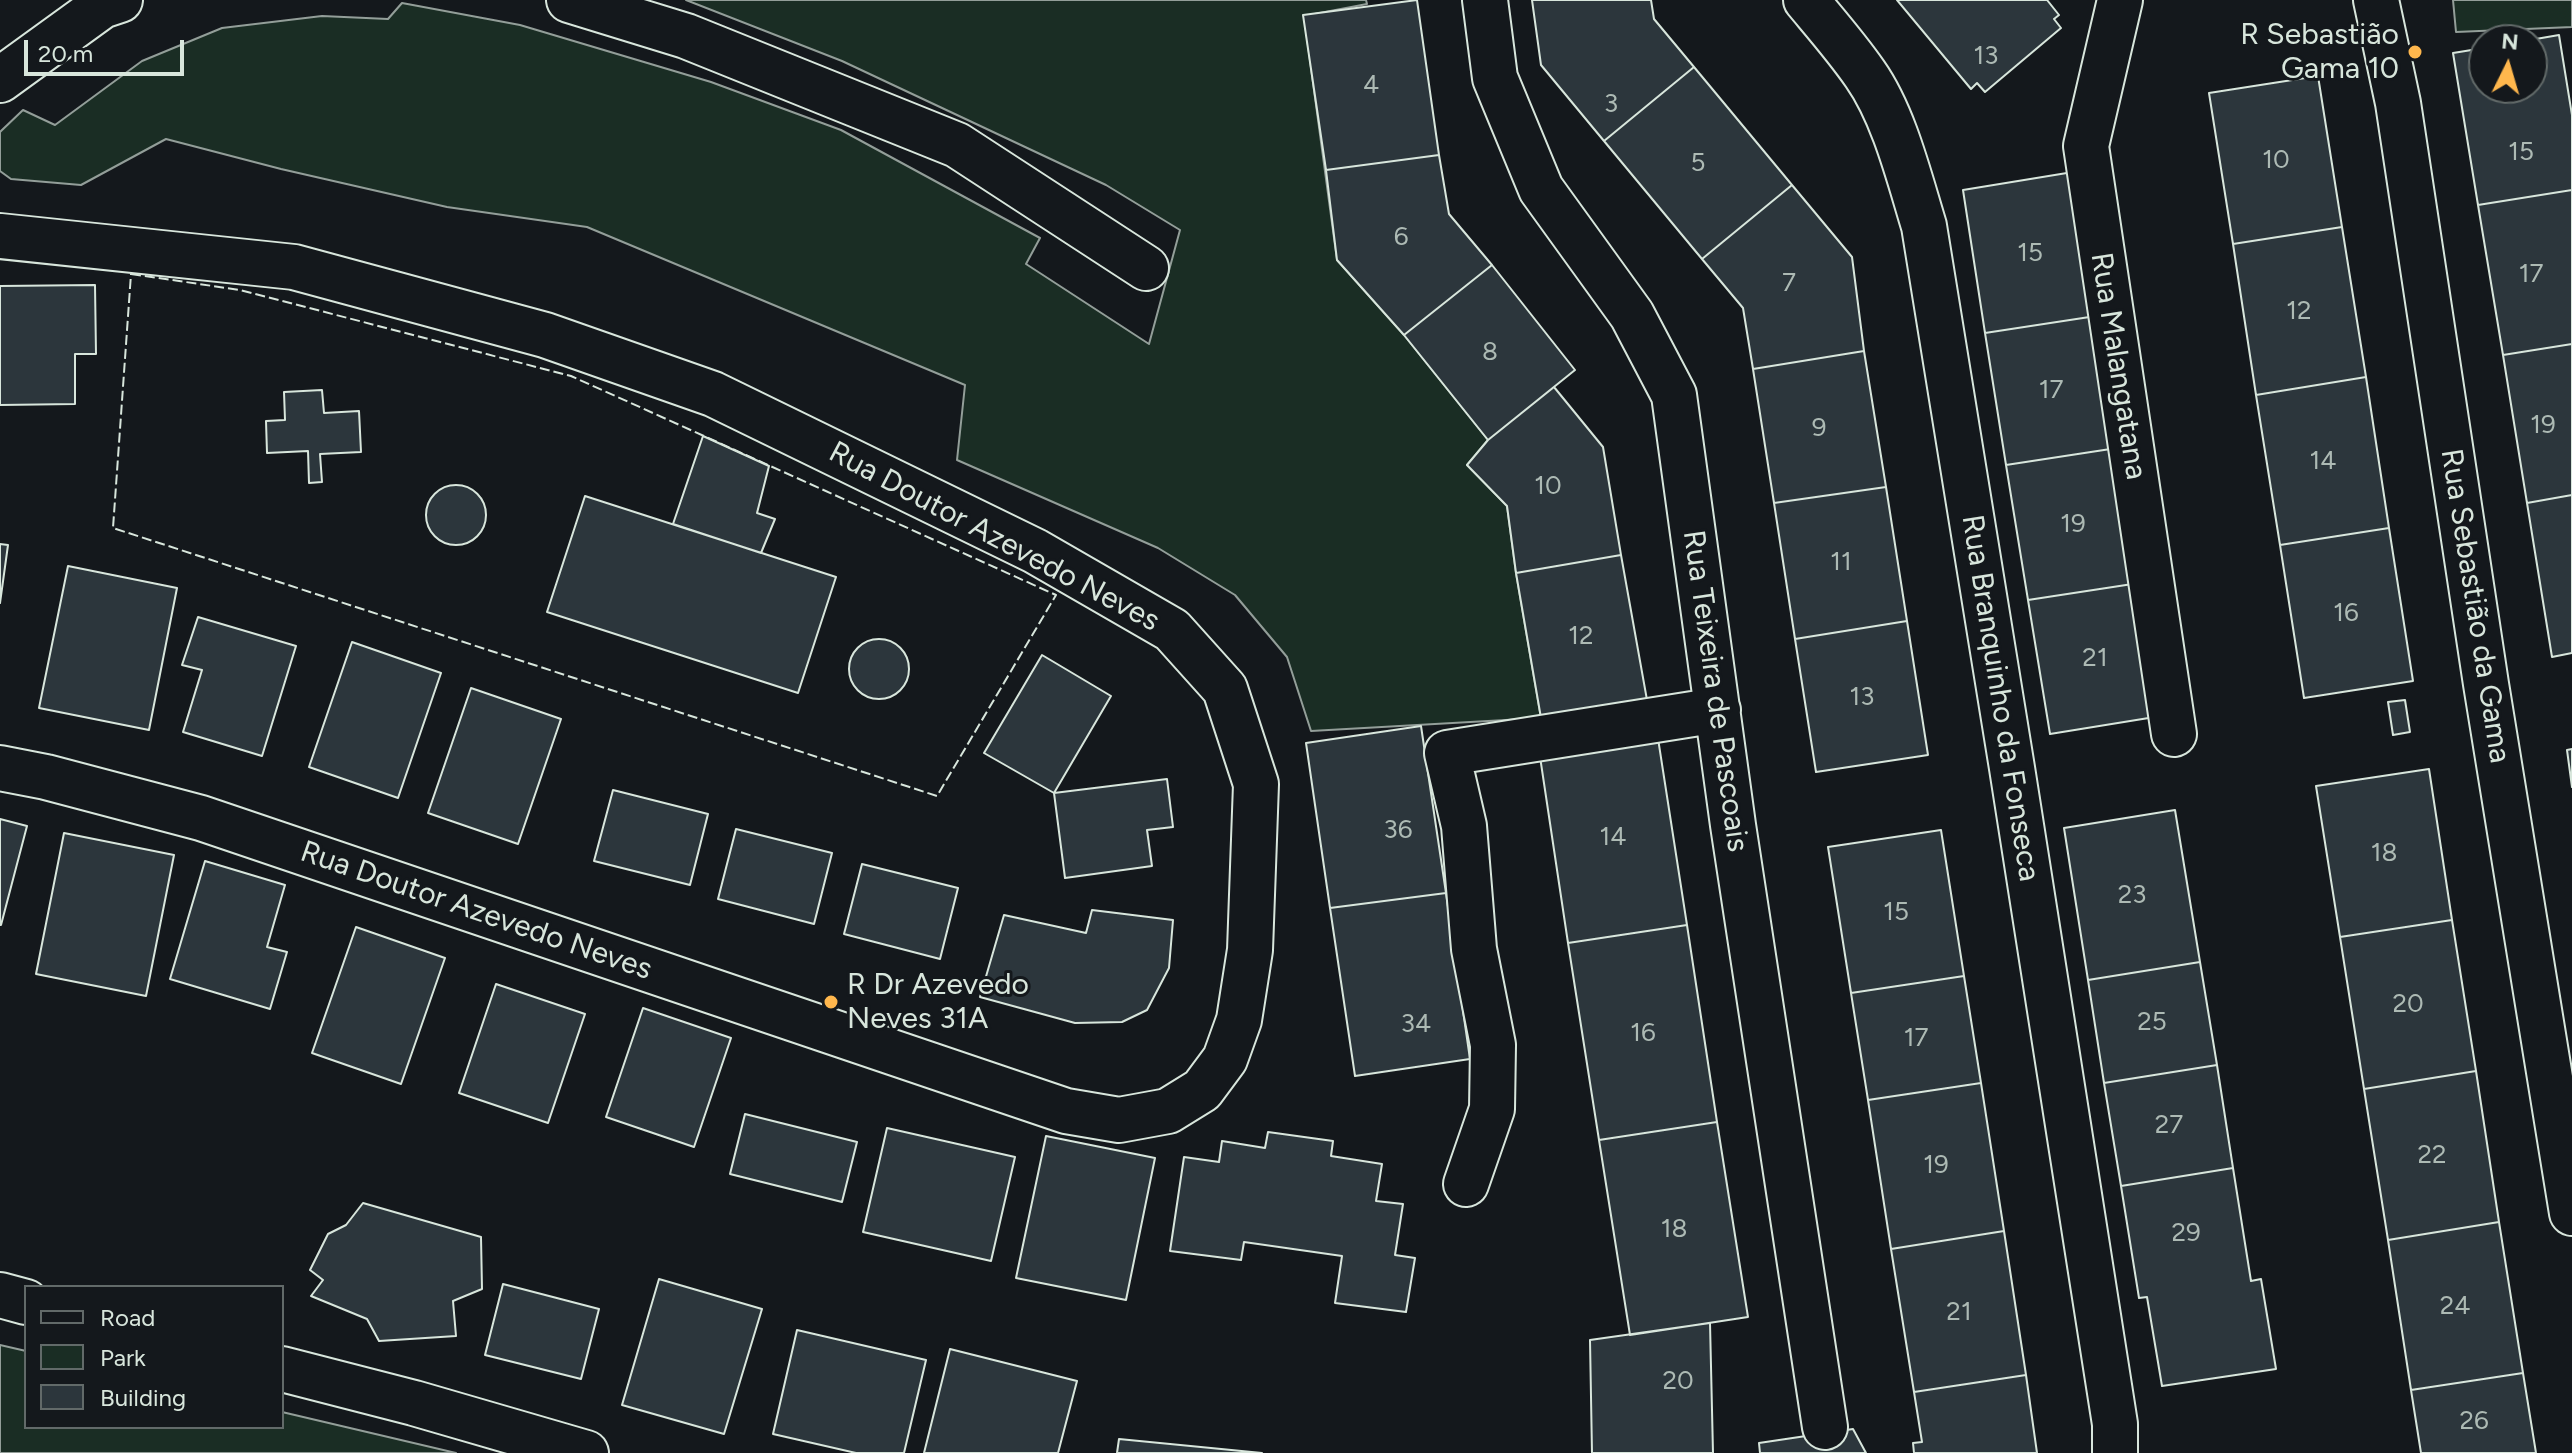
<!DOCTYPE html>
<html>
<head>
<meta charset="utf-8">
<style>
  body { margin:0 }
  #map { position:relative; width:2572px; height:1453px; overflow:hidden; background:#14181c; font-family:Figtree,sans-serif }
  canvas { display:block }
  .legend { position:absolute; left:24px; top:1285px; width:260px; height:144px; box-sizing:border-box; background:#14181c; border:2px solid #626a69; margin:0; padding:10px 14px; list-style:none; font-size:24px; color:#d8e6dc }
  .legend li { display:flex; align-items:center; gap:16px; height:40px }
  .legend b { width:40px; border:2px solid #626a69 }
  .north { position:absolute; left:2468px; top:24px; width:80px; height:80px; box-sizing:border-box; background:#14181c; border:2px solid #626a69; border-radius:50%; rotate:5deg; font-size:22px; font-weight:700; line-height:32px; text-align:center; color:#d8e6dc }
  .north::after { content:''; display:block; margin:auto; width:28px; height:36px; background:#ffb74d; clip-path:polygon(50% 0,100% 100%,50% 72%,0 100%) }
  .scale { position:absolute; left:24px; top:40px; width:160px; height:36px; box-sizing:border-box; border:4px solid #d8e6dc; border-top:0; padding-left:10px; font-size:24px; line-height:28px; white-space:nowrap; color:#d8e6dc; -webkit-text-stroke:6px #14181c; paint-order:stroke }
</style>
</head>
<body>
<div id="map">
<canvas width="2572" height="1453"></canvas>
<ul class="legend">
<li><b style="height:10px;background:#14181c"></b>Road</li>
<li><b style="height:22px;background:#1a2d24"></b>Park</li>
<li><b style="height:22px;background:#2c363c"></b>Building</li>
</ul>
<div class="north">N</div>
<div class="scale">20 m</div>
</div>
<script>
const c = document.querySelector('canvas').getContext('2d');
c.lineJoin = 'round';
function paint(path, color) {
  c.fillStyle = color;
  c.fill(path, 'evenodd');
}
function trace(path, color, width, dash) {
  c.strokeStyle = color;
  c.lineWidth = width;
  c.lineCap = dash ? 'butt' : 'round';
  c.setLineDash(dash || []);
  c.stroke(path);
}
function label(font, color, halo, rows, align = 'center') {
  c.font = font + ' Figtree,sans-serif';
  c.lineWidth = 6;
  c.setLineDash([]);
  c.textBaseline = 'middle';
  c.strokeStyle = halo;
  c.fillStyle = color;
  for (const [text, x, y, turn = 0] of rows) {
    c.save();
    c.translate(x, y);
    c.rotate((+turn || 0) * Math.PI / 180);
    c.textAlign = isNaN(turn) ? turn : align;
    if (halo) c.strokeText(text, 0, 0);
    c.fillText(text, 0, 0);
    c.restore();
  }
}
const green = new Path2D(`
  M 686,0 L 1366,0 L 1367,4 L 1304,16 L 1337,260 L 1404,335 L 1488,440 L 1467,465 L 1507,506 L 1516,573 L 1541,718 L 1311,731 L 1287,657 L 1235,595 L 1158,548 L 957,460 L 965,385 L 587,227 L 447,207 L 281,169 L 166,139 L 81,185 L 11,179 L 0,171 L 0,132 L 23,110 L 55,125 L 142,61 L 222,28 L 322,16 L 388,19 L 402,3 L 520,25 L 711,82 L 841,130 L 1040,238 L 1026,264 L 1149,344 L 1180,230 L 1106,185 L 842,61 Z
  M 2453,0 L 2572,0 L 2572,27 L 2456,32 Z
  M 0,1345 L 26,1351 L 26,1427 L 282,1427 L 282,1412 L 456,1453 L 0,1453 Z`);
paint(green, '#1a2d24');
trace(green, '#939e99', 2);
const building = new Path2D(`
  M 1417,0 L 1439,155 L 1326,170 L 1303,15 Z
  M 1532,0 L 1651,0 L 1654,19 L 1694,67 L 1604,141 L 1541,65 Z
  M 1897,0 L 2047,0 L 2059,15 L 2054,19 L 2061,28 L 1985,92 L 1977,83 L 1971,89 Z
  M 2559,35 L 2572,115 L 2572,190 L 2478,205 L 2453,53 L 2484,48 L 2484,88 L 2532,88 L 2532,40 L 2530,40 Z
  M 1694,67 L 1792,185 L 1702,259 L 1604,141 Z
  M 2318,76 L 2342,227 L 2233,244 L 2209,93 Z
  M 1439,155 L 1449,214 L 1492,265 L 1404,335 L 1337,260 L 1326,170 Z
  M 2073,172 L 2096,316 L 1985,333 L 1963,190 Z
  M 1792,185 L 1852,257 L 1864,351 L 1753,369 L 1743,308 L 1702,259 Z
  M 2572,190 L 2572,344 L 2503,355 L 2478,205 Z
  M 2342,227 L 2366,377 L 2256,395 L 2233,244 Z
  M 1492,265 L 1575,370 L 1488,440 L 1404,335 Z
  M 95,285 L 96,354 L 75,354 L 75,404 L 0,405 L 0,286 Z
  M 2096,316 L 2117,448 L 2006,465 L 1985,333 Z
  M 2572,344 L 2572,495 L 2527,503 L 2503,355 Z
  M 1864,351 L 1886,487 L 1774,503 L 1753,369 Z
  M 2366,377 L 2389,528 L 2280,545 L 2256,395 Z
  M 1554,387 L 1603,447 L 1621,555 L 1516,573 L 1507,506 L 1467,465 L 1488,440 Z
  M 322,390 L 324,413 L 359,411 L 361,452 L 320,454 L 322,482 L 309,483 L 308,451 L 267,453 L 266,421 L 285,420 L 284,392 Z
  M 703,436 L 769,466 L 757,513 L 775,519 L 761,553 L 673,524 Z
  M 2117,448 L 2139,583 L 2028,600 L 2006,465 Z
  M426 515a30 30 0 1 1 60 0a30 30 0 1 1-60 0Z
  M 1886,487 L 1907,621 L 1795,639 L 1774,503 Z
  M 2572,495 L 2572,653 L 2552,657 L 2527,503 Z
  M 585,496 L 836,577 L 798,693 L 547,612 Z
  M 2389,528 L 2413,681 L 2304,698 L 2280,545 Z
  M 0,544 L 8,545 L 0,603 Z
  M 1621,555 L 1647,700 L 1541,718 L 1516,573 Z
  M 68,566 L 177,588 L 149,730 L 39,708 Z
  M 2139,583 L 2161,716 L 2050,734 L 2028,600 Z
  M 198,617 L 296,646 L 262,756 L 183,732 L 202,670 L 182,665 Z
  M 1907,621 L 1928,755 L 1816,772 L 1795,639 Z
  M849 669a30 30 0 1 1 60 0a30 30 0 1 1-60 0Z
  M 352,642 L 441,673 L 398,798 L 309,767 Z
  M 1042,655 L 1111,696 L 1054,793 L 984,753 Z
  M 471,688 L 561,719 L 518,844 L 428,813 Z
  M 2405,700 L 2410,732 L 2393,735 L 2388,702 Z
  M 1421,726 L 1446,893 L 1330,908 L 1306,743 Z
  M 1657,732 L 1687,925 L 1568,943 L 1539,750 Z
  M 2572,749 L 2572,787 L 2567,750 Z
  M 2429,769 L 2452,920 L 2340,937 L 2316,786 Z
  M 1167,779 L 1173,827 L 1147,830 L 1152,866 L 1065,878 L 1054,793 Z
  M 613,790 L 708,814 L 690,885 L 594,861 Z
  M 2175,810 L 2200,962 L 2088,980 L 2064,828 Z
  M 0,819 L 27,826 L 1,925 L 0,925 Z
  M 736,829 L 832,853 L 814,924 L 718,899 Z
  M 1941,830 L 1964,976 L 1851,993 L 1828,847 Z
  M 64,833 L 174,855 L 146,996 L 36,974 Z
  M 205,861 L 285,885 L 267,947 L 287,952 L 270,1009 L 170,979 Z
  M 862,864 L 958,888 L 940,959 L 844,934 Z
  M 1446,893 L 1470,1059 L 1355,1076 L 1330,908 Z
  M 1092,910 L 1173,920 L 1169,968 L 1147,1010 L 1122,1022 L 1075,1023 L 980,997 L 1004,915 L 1086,933 Z
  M 2452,920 L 2476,1071 L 2364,1089 L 2340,937 Z
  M 1687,925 L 1717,1122 L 1599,1140 L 1568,943 Z
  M 356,927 L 445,958 L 401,1084 L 312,1053 Z
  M 2200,962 L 2217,1065 L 2104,1083 L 2088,980 Z
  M 1964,976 L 1981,1083 L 1868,1100 L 1851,993 Z
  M 496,984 L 585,1014 L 548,1123 L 459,1093 Z
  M 643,1008 L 731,1038 L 694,1147 L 606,1117 Z
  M 2217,1065 L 2233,1168 L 2121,1186 L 2104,1083 Z
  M 2476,1071 L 2499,1222 L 2388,1240 L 2364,1089 Z
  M 1981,1083 L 2004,1231 L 1891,1249 L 1868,1100 Z
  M 745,1114 L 857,1142 L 842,1202 L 730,1174 Z
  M 1717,1122 L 1748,1317 L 1630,1335 L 1599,1140 Z
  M 887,1128 L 1015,1157 L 991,1261 L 863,1232 Z
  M 1268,1132 L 1333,1141 L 1331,1156 L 1382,1164 L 1376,1201 L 1403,1204 L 1395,1255 L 1415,1258 L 1406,1312 L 1335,1303 L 1342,1256 L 1244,1242 L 1241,1260 L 1170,1251 L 1184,1157 L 1219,1162 L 1222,1141 L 1265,1148 Z
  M 1046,1136 L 1155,1158 L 1126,1300 L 1016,1278 Z
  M 2233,1168 L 2251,1281 L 2261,1279 L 2276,1369 L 2162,1386 L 2147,1297 L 2139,1298 L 2121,1186 Z
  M 363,1203 L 481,1237 L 482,1289 L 453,1301 L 456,1336 L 379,1341 L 367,1319 L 311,1296 L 323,1280 L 310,1270 L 328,1234 L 346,1225 Z
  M 2499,1222 L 2523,1373 L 2411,1390 L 2388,1240 Z
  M 2004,1231 L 2026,1375 L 1914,1392 L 1891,1249 Z
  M 659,1279 L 762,1309 L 724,1434 L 622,1405 Z
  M 503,1284 L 599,1309 L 581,1379 L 485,1355 Z
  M 1710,1323 L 1713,1453 L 1592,1453 L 1590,1340 Z
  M 797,1330 L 926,1360 L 904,1453 L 856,1453 L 773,1434 Z
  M 950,1349 L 1077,1381 L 1058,1453 L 924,1453 Z
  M 2523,1373 L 2536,1453 L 2421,1453 L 2411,1390 Z
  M 2026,1375 L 2037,1453 L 1914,1453 L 1913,1443 L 1922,1442 L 1914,1392 Z
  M 1853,1429 L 1866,1453 L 1760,1453 L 1759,1443 Z
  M 1119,1439 L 1262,1453 L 1117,1453 Z`);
paint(building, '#2c363c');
trace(building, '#d8e6dc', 2);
const minor = new Path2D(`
  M 569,0 L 686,36 L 957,145 L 1146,268
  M 1485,0 L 1495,78 L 1541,189 L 1632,315 L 1674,395 L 1733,825 L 1825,1427
  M 1806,0 C 1826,24 1847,48 1865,74 C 1894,115 1909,177 1924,226 L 2012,768 L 2115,1424 L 2115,1453
  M 2120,0 L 2086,146 L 2174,734
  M 2376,0 L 2398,103 L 2486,684 L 2572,1213
  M 0,80 L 102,6 L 120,0
  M 0,236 L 294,267 L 545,335 L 713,394 L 1035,551 L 1172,630 L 1225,689 L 1256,784 L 1250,950 L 1239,1020 L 1225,1059 L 1202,1090 L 1168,1111 L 1119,1120 L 1066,1111 L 201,818 L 46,777 L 0,768
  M 1466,1184 L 1492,1109 L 1493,1045 L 1474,949 L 1464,826 L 1447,753 L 1718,710
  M 0,1295 L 26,1302
  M 282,1369 L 414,1403 L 586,1453`);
trace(minor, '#d8e6dc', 48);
trace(minor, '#14181c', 44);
trace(new Path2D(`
  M 131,274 L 240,290 L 571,376 L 1056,595 L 937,796 L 113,528 Z`), '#d8e6dc', 2, [10, 4]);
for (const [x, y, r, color] of [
  [2415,52,8,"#ffb74d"],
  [831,1002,8,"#ffb74d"]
]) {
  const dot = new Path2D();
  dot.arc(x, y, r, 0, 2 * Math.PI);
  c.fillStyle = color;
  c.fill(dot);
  trace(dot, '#14181c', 3);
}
label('26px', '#adbab4', null, [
  ["13",1986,56],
  ["4",1371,85],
  ["3",1611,104],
  ["15",2521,152],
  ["10",2276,160],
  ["5",1698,163],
  ["6",1401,237],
  ["15",2030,253],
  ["17",2531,274],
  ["7",1789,283],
  ["12",2299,311],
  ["8",1490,352],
  ["17",2051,390],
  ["19",2543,425],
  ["9",1819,428],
  ["14",2323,461],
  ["10",1548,486],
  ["19",2073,524],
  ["11",1841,562],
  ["16",2346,613],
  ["12",1581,636],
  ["21",2095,658],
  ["13",1862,697],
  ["36",1398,830],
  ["14",1613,837],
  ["18",2384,853],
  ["23",2132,895],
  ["15",1896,912],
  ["20",2408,1004],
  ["25",2152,1022],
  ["34",1416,1024],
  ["16",1643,1033],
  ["17",1916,1038],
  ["27",2169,1125],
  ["22",2432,1155],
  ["19",1936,1165],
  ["18",1674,1229],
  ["29",2186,1233],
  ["24",2455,1306],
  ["21",1959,1312],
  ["20",1678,1381],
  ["26",2474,1421]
]);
label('30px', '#d8e6dc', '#14181c', [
  ["R Sebastião",2399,35],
  ["Gama 10",2399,69],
  ["R Dr Azevedo",847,985,"left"],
  ["Neves 31A",847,1019,"left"]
], 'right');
label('30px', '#d8e6dc', '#14181c', [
  ["Rua Malangatana",2118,366,81],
  ["Rua Doutor Azevedo Neves",994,537,28],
  ["Rua Sebastião da Gama",2475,606,81],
  ["Rua Teixeira de Pascoais",1715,691,82],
  ["Rua Branquinho da Fonseca",2000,698,81],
  ["Rua Doutor Azevedo Neves",476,911,19]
]);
</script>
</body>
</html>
